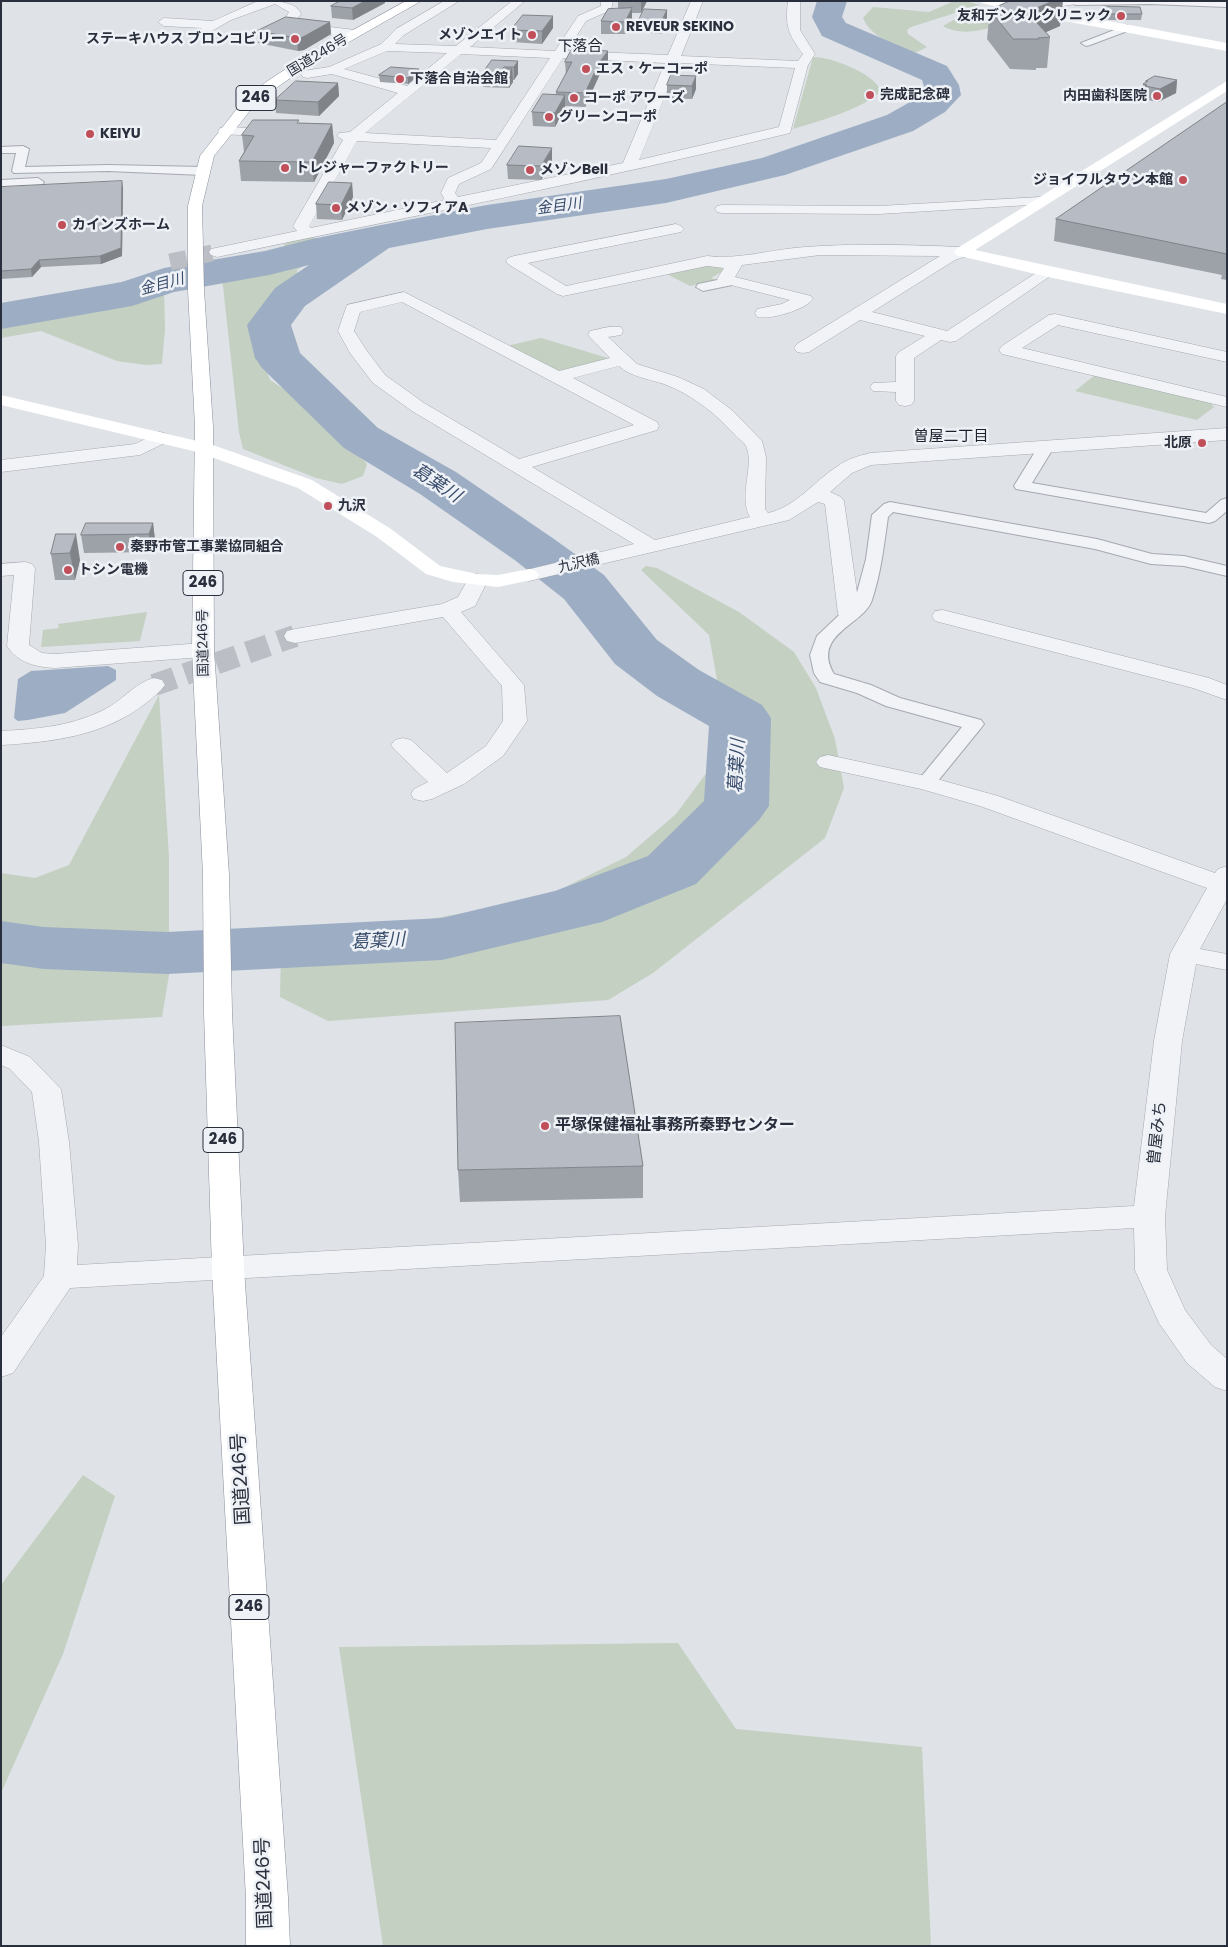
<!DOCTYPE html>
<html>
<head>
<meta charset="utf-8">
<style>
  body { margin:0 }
  #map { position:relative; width:1228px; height:1947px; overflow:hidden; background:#dfe2e7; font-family:Poppins,sans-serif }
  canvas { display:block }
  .frame { position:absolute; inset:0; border:2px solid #2a2f3d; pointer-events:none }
</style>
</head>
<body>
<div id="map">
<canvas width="1228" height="1947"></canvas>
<div class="frame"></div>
</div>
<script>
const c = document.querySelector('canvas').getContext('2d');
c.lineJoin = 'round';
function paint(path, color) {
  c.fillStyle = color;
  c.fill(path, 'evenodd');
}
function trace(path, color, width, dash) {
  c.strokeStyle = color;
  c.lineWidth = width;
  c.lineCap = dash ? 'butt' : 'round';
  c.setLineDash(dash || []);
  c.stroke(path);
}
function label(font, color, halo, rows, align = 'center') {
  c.font = font + ' Poppins,"Noto Sans JP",sans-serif';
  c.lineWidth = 5;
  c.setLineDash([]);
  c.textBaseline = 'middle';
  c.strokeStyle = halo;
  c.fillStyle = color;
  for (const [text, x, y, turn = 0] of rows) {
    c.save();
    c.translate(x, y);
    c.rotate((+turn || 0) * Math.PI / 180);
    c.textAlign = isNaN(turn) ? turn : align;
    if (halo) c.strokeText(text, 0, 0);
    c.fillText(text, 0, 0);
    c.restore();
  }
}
paint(new Path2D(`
  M 954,1 L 965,1 L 980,5 L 911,27 L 907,30 L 908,34 L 927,47 L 915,53 C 896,45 871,38 863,18 L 873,7 L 929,12 Z
  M 969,16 L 999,20 L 1001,24 C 983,31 960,36 943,26 L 957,18 Z
  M 813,57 C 831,57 871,72 880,89 L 878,94 C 854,112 822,120 793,129 Z
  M 313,237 L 329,242 L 330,248 L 297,270 L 297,277 L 263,306 L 256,329 L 260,352 L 270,380 L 314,409 L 338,431 L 367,464 L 363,476 L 342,484 L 316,478 L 243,449 L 239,432 L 221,268 L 223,260 L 283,248 L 285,244 L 297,238 Z
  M 706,264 L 717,265 L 725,270 L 711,278 L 716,280 L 690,286 L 665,273 Z
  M 168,271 L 164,288 L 165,329 L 162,364 L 146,365 L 117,361 L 41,331 L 1,338 L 1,309 L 8,308 L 22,301 L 83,291 Z
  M 541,338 L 608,358 L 566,371 L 554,370 L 507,346 Z
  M 1095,375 L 1209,401 L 1214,407 L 1197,420 L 1075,391 Z
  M 646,566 L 657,568 L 739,612 L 794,652 L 816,688 L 835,739 L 844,788 L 825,838 L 653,973 L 608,1000 L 328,1021 L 280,997 L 281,952 L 315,940 L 508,905 L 555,892 L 626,857 L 676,814 L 713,764 L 719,691 L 709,635 L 641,570 Z
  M 147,612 L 140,641 L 41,647 L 43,630 L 59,628 L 58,624 Z
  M 159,695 L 169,858 L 169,975 L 162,1017 L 1,1026 L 1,873 L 35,878 L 69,865 Z
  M 83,1475 L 115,1496 L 63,1654 L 1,1793 L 1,1585 Z
  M 678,1643 L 736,1729 L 922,1747 L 931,1946 L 383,1946 L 339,1647 Z`), '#c4d0c1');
paint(new Path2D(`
  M 108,666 L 116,670 L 116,680 L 65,713 L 28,720 L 18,721 L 14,718 L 18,679 L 31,671 Z`), '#9daec4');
paint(new Path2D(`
  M 817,1 L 847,1 L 842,17 L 846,23 L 947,66 L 959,85 L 961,95 L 945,112 L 913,131 L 785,175 L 666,203 L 487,229 L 389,248 L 305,306 L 291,325 L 300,353 L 378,428 L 456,472 L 554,539 L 604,575 L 657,640 L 699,670 L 762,705 L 771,718 L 769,806 L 759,820 L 696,884 L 602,922 L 442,960 L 167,974 L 44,969 L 1,963 L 1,921 L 44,927 L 167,932 L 442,918 L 555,891 L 648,856 L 704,801 L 709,726 L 657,696 L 615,664 L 564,599 L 516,561 L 420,494 L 344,448 L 262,368 L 255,358 L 247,325 L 275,288 L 309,265 L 269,275 L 174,292 L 132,306 L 1,329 L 1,303 L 122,282 L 164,268 L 265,251 L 312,239 L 376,226 L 487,205 L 666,179 L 762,158 L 887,115 L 926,93 L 922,80 L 822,36 L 812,17 Z`), '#9daec4');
trace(new Path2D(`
  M 170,262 L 217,252`), '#bbbec5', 17, [17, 9]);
trace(new Path2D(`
  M 154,685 L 295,636`), '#bbbec5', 22, [22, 11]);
const lane = new Path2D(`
  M 1072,1 L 1227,1 L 1227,7 L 1150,4 L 1076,5 L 1073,4 Z
  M 1127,25 L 1132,28 L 1130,30 L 1090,45 L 1086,46 L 1081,43 Z
  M 23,146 L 29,149 L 25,167 L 108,165 L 203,167 L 209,171 L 203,175 L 108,171 L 14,173 L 12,171 L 16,153 L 1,153 L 1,147 Z
  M 38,178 L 44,182 L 42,185 L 1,188 L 1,180 Z
  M 732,277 L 737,278 L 739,281 L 737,284 L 703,291 L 696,287 L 698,284 Z
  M 1046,442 L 1051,444 L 1054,447 L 1032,483 L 1206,513 L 1221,500 L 1227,498 L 1227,511 L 1215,521 L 1209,523 L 1016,489 L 1014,486 L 1038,447 L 1041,444 Z
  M 890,502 L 1097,539 L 1152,554 L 1184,556 L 1227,566 L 1227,576 L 1184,566 L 1151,564 L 1095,549 L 893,512 L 888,517 C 884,545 881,573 872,600 C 864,625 811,634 834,674 L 871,685 L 900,698 L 981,720 L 984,724 L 981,728 L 933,787 L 926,789 L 919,787 L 916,783 L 962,727 L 886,706 L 857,693 L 820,682 L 814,673 L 810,655 L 817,636 L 855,600 L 866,559 L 872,515 L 884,504 Z`);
const street = new Path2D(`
  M 258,1 C 271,1 296,0 301,14 L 295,22 L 297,23 L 355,30 L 361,34 L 355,38 L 289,29 L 283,22 L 289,12 L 275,4 L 231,20 L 203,36 L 197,32 L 202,28 L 164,26 L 158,22 L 164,18 L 213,21 Z
  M 444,1 L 459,1 L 404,35 L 395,44 L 456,46 L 512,1 L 525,1 L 470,47 L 555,51 L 578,16 L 601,6 L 601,1 L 613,1 L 611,10 L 586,21 L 567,51 L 668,55 L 691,1 L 703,1 L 681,56 L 798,61 L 803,54 C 788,34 785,26 788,1 L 800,1 L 800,30 L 815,54 L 808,65 L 790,133 C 600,180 408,217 217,257 L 211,255 L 209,252 L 211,249 L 297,231 L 293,226 L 343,140 L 337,136 L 339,133 L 350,132 L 398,93 L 332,74 L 307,78 L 303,77 L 301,74 L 303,71 L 329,67 L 381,44 L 396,29 ZM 387,51 L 447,53 L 407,86 L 344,69 ZM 461,54 L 550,58 L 496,140 L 365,133 ZM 563,58 L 665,63 L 623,163 L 458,197 L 455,193 L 459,184 L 491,169 ZM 678,63 L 795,68 L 779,127 L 639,160 ZM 357,141 L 491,148 L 481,163 L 448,178 L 441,193 L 445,200 L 311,228 L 309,226 Z
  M 1052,1 L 1082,1 L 1076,4 L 1025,12 L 1019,9 L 1025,6 Z
  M 225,127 L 281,129 L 288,133 L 281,137 L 220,134 L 218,131 L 220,128 Z
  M 1041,197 L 1046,198 L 1048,201 L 1046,204 L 879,214 L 722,213 L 717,212 L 715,209 L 717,206 L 722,205 L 879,206 Z
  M 676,224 L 681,226 L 684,229 L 681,232 L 528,263 L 566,286 L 707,256 C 739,260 773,249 805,247 C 858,243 910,245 962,247 L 968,249 L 970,252 L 967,256 L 955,260 L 872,312 L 947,331 L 1042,269 L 1054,269 L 1056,272 L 956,341 L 950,342 L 941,340 L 914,358 L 914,401 L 911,405 L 905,406 L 899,405 L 896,401 L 896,392 L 873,391 L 870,387 L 873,383 L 896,382 L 896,356 L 899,352 L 925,336 L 860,320 L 809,352 L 803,353 L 797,352 L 794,348 L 797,344 L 940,256 L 820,255 L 742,265 L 735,277 L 811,296 L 813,299 C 805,310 770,320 757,317 L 755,313 L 757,309 L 782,304 L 790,300 L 719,282 L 717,279 L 724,268 L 707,266 L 563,296 L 557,294 L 508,264 L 506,261 L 508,258 L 514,256 Z
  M 404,292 L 559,371 L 610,358 L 588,335 L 590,331 C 600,329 611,325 621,327 L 623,331 L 621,335 L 608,337 L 637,364 L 678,377 L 704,389 L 733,411 L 762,441 L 766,457 L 765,509 L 768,513 C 796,507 814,481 838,466 C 847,459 859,456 870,453 L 1227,428 L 1227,440 L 871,465 L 852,473 L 830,492 L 841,497 L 844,501 L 860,614 L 857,619 L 849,620 L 841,619 L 838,614 L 825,504 L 818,502 L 789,520 L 529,581 L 522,579 L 519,575 L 522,571 L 634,544 L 412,411 L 373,383 L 350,353 L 338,331 L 347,305 ZM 402,302 L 634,425 L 519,459 L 424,403 L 385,375 L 367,351 L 354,331 L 360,312 ZM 619,366 C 631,377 649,379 664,384 C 693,395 715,413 735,435 C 738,438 744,442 746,446 C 755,465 738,496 750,517 L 655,540 L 532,467 L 657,430 L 659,426 L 657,422 L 573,378 Z
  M 1055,314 L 1227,352 L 1227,362 L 1058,325 L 1022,348 L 1227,397 L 1227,407 L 1002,354 L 999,350 L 1002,346 L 1049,315 Z
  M 160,432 L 167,434 L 169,438 L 167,442 L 140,455 L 1,472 L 1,460 L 135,444 Z
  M 25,562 L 32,564 L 35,568 L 29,645 L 42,653 L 55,654 L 203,643 L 211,645 L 214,650 L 211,655 L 203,657 L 55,668 C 36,667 18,663 7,646 L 14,575 L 1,576 L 1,564 Z
  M 477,574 L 484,576 L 488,580 L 475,606 L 461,612 L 524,685 L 527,721 L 503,756 L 464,784 L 432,799 L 423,801 L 414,799 L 411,794 L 414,789 L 428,782 L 395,750 L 391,745 L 395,740 L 403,738 L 411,740 L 447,773 L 486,746 L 503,721 L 502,686 L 443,617 L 295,643 L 287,641 L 284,636 L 287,631 L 295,629 L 442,604 L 458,597 L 470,576 Z
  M 943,610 L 1209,678 L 1227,685 L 1227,700 L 1193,688 L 935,621 L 932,616 L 935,611 Z
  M 154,678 L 162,680 L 165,685 C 160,692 153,697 146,703 C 104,736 53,742 1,745 L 1,731 C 39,729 75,726 109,707 C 124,698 137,682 154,678 Z
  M 828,755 L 926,776 L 998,796 L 1215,873 L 1218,869 L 1227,866 L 1227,899 L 1200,949 L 1227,954 L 1227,970 L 1196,964 L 1182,1041 L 1165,1216 L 1167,1270 L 1185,1310 L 1211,1345 L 1227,1359 L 1227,1391 L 1215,1387 L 1187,1363 L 1159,1323 L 1135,1270 L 1134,1228 L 70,1288 L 13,1373 L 1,1377 L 1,1337 L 44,1276 L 46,1245 L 39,1142 L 32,1092 L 10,1069 L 1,1065 L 1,1045 L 30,1057 L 61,1089 L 69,1142 L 78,1245 L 77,1265 L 1134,1206 L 1154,1041 L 1170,954 L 1207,888 L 980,806 L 921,789 L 820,767 L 816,762 L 820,757 Z`);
const highway = new Path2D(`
  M 406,1 L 421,1 L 312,63 L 276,88 L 253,107 L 214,156 L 202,206 L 204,290 L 213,427 L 214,650 L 229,875 L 232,1012 L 244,1269 L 288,1898 L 290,1946 L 246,1946 L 246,1898 L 212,1269 L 204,1012 L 203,875 L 192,650 L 195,427 L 188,290 L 188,206 L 200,156 L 243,101 L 266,82 L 304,57 Z`);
trace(lane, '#a5a9b1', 2);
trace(street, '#a5a9b1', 1);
trace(highway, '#888f9c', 1);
paint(lane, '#f1f3f6');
paint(street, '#f1f3f6');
paint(new Path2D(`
  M 980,1 L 1001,1 L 1227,43 L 1227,51 L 1021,13 L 982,3 Z
  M 1227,81 L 1227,91 L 975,250 L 1227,304 L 1227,314 L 1048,277 L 956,255 L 954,252 L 956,249 Z
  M 1,395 L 210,444 L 312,480 L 391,529 L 440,566 L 477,574 L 498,575 L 529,569 L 536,571 L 539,575 L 536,579 L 498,587 L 453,582 L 426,574 L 377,537 L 298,488 L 197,452 L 1,405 Z`), '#fff');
paint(highway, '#fff');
paint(new Path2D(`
  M 618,1 L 647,1 L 641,13 L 632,13 L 632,20 L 625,34 L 601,34 L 601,21 L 618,9 Z
  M 385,3 L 353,20 L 332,18 L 331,6 Z
  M 1102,6 L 1142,14 L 1141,20 L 1108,20 L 1103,19 L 1102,12 Z
  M 667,10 L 667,22 L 661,34 L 639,32 L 639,20 Z
  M 990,10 L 1060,26 L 1046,32 L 1050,37 L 1047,68 L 1036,68 L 1036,70 L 1010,69 L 987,39 Z
  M 330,22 L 331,34 L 304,50 L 298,51 L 258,43 L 257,31 Z
  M 553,28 L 542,44 L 512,42 L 511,30 Z
  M 608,51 L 608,63 L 599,76 L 585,107 L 565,106 L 565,108 L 555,127 L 533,126 L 532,112 L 556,95 L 556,92 L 566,75 L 565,62 Z
  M 518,61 L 518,74 L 514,80 L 513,80 L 513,82 L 509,88 L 483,87 L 482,74 Z
  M 419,69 L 419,75 L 408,84 L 380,82 L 379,75 Z
  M 696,76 L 696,89 L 692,99 L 667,98 L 667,85 Z
  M 1177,80 L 1176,93 L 1158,102 L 1143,99 L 1143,98 L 1141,97 L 1143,84 L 1145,83 L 1146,81 Z
  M 338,83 L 339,96 L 319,116 L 276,113 L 275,100 Z
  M 1227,102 L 1227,280 L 1221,279 L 1222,275 L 1054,241 L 1056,219 Z
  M 299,123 L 332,124 L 334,143 L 314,182 L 241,181 L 239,161 L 244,152 L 242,135 Z
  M 552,162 L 541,180 L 508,179 L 507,165 Z
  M 352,183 L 353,197 L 342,220 L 317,219 L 316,204 Z
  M 1,187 L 123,188 L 122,256 L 101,264 L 41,267 L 32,277 L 1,279 Z
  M 153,523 L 155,540 L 151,552 L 84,553 L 81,535 Z
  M 56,534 L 80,560 L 75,580 L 55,580 L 51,554 Z
  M 643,1166 L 643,1198 L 460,1202 L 458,1170 Z`), '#9da1a8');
paint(new Path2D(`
  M 365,1 L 385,1 L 385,3 L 353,20 L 352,8 Z
  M 641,1 L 647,1 L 641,13 Z
  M 1051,1 L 1063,1 L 1060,26 L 1030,39 L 1027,12 Z
  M 632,8 L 632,20 L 625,34 L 625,22 Z
  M 667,10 L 667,22 L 661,34 L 661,22 Z
  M 553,16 L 553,28 L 542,44 L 542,31 Z
  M 330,22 L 331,34 L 304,50 L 298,51 L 297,38 Z
  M 608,51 L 608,63 L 599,76 L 585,107 L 585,93 L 599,63 Z
  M 518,61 L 518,74 L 514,80 L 514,67 Z
  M 419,69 L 419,75 L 408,84 L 408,78 Z
  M 512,69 L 513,82 L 509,88 L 508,75 Z
  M 696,76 L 696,89 L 692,99 L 692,86 Z
  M 1177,80 L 1176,93 L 1158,102 L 1160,89 Z
  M 338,83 L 339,96 L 319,116 L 318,102 Z
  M 565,95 L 565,108 L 555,127 L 555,113 Z
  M 332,124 L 334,143 L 314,182 L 312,162 Z
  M 552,148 L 552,162 L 541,180 L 541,166 Z
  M 122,181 L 123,188 L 122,256 L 101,264 L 100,256 Z
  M 352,183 L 353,197 L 342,220 L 341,205 Z
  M 39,260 L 41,267 L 32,277 L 31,269 Z
  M 153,523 L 155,540 L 151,552 L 149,534 Z
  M 76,534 L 80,560 L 75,580 L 70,553 Z`), '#808388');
const building = new Path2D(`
  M 340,1 L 365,1 L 352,8 L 331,6 Z
  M 1010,1 L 1053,1 L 1027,12 L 1050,37 L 1038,38 L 1039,39 L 1013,39 L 990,10 Z
  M 1102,6 L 1140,7 L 1142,14 L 1109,14 L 1104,13 Z
  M 632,8 L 625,22 L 601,21 L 608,9 Z
  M 644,9 L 667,10 L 661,22 L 639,20 Z
  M 523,15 L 553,16 L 542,31 L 511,30 Z
  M 286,17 L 330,22 L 303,37 L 297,38 L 257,31 Z
  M 572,49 L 608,51 L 599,63 L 585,93 L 556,92 L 572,62 L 565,62 Z
  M 492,60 L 518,61 L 514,67 L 504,67 L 502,69 L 512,69 L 508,75 L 482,74 Z
  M 391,67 L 419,69 L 408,78 L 379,75 Z
  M 671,75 L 696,76 L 692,86 L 667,85 Z
  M 1155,76 L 1177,80 L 1160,89 L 1145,86 L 1147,85 L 1143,84 L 1148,81 L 1146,81 Z
  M 296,81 L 338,83 L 318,102 L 275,100 Z
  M 543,94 L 565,95 L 555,113 L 532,112 Z
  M 1227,102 L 1227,254 L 1056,219 Z
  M 253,120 L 299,120 L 297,123 L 332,124 L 312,162 L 239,161 L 254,136 L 242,135 Z
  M 519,146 L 552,148 L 541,166 L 507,165 Z
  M 122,181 L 121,248 L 100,256 L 39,260 L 31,269 L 1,271 L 1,187 Z
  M 329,182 L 352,183 L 341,205 L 316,204 Z
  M 86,523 L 153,523 L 149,534 L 81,535 Z
  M 56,534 L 76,534 L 70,553 L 51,554 Z
  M 620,1016 L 643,1166 L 458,1170 L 455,1023 Z`);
paint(building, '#b7bbc3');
trace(building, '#808388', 1);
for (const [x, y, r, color] of [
  [1121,16,5,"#c14f5a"],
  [616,27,5,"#c14f5a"],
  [532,35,5,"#c14f5a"],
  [295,39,5,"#c14f5a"],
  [586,69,5,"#c14f5a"],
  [400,79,5,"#c14f5a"],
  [870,95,5,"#c14f5a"],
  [1157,96,5,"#c14f5a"],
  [574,98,5,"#c14f5a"],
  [549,117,5,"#c14f5a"],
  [90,134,5,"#c14f5a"],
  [285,168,5,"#c14f5a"],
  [530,170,5,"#c14f5a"],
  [1183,180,5,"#c14f5a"],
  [336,208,5,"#c14f5a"],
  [62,225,5,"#c14f5a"],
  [1202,443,5,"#c14f5a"],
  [328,506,5,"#c14f5a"],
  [120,547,5,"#c14f5a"],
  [68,570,5,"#c14f5a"],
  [545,1126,5,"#c14f5a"]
]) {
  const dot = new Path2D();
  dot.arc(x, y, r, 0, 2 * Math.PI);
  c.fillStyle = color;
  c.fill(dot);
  trace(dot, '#eef1f5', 2);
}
label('bold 14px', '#2a2f3d', '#eef1f5', [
  ["友和デンタルクリニック",1111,16,"right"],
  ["REVEUR SEKINO",626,27],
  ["メゾンエイト",522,35,"right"],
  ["ステーキハウス ブロンコビリー",285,39,"right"],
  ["エス・ケーコーポ",596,69],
  ["下落合自治会館",410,79],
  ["完成記念碑",880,95],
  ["内田歯科医院",1147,96,"right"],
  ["コーポ アワーズ",584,98],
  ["グリーンコーポ",559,117],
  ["KEIYU",100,134],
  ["トレジャーファクトリー",295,168],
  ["メゾンBell",540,170],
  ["ジョイフルタウン本館",1173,180,"right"],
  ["メゾン・ソフィアA",346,208],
  ["カインズホーム",72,225],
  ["北原",1192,443,"right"],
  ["九沢",338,506],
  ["秦野市管工事業協同組合",130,547],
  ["トシン電機",78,570]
], 'left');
label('14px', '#2a2f3d', '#eef1f5', [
  ["国道246号",318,56,-31],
  ["九沢橋",579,564,-13],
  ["国道246号",204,643,-91]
]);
label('15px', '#1c212d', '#eef1f5', [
  ["下落合",580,47],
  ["曽屋二丁目",951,437]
]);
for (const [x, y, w] of [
  [256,98,40],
  [203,583,40],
  [223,1140,40],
  [249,1607,40]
]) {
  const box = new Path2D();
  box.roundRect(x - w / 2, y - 12.5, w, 25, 4);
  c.fillStyle = '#eef1f5';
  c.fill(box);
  trace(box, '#2a2f3d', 1);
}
label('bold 15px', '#2a2f3d', null, [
  ["246",256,98],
  ["246",203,583],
  ["246",223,1140],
  ["246",249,1607]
]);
label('italic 15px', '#384c6c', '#eef1f5', [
  ["金目川",559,207,-8],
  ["金目川",162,285,-15]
]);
label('bold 16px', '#2a2f3d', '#eef1f5', [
  ["平塚保健福祉事務所秦野センター",555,1126]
], 'left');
label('16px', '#2a2f3d', '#eef1f5', [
  ["曽屋みち",1158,1133,-84]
]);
label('italic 18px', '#384c6c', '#eef1f5', [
  ["葛葉川",436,484,33],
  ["葛葉川",738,766,-87],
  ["葛葉川",378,942,-3]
]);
label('19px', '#2a2f3d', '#eef1f5', [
  ["国道246号",242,1479,-93],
  ["国道246号",265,1883,-92]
]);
</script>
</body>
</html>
